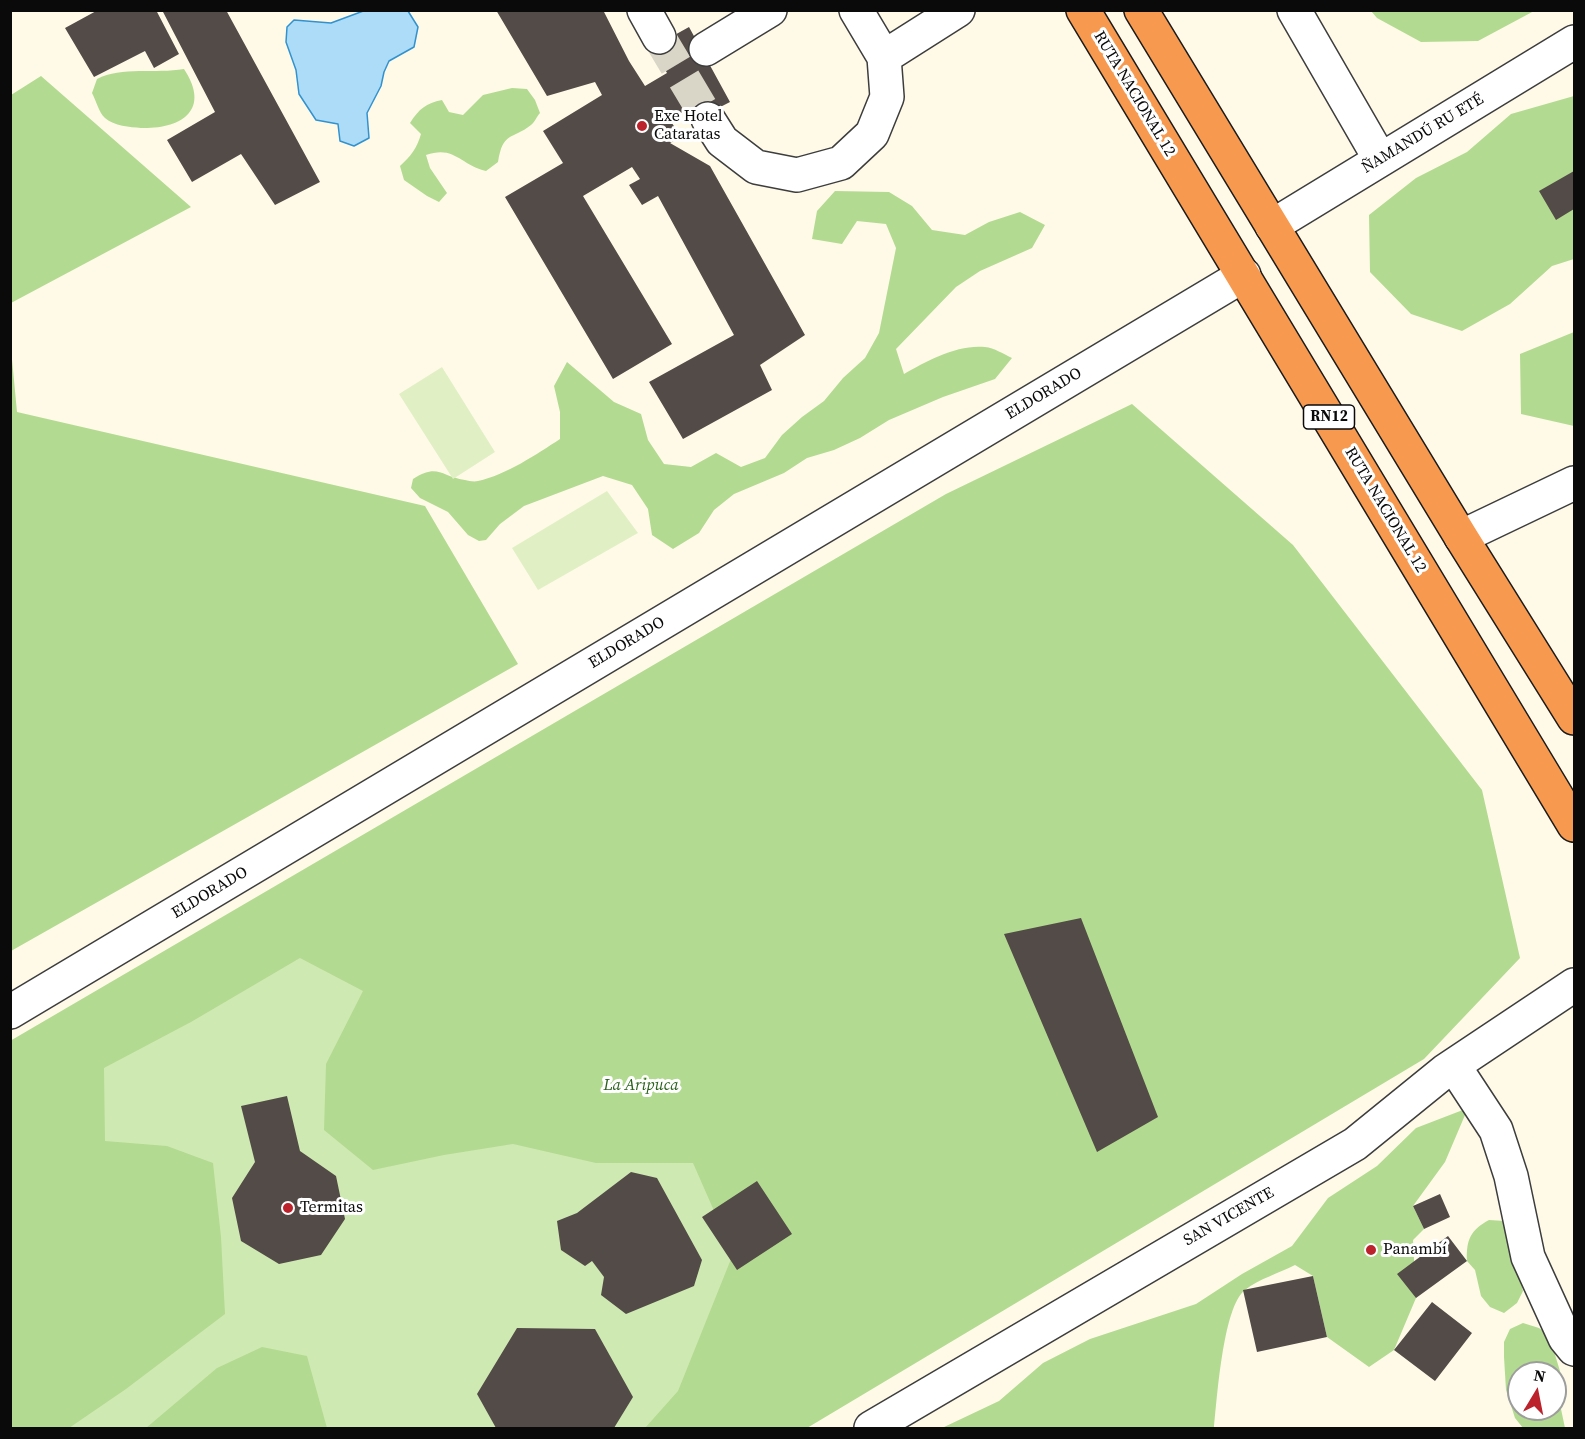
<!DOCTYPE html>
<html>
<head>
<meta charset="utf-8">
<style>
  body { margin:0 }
  #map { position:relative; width:1585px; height:1439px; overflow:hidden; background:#fffae8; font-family:"Source Serif 4",serif }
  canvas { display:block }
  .frame { position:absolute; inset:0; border:12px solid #0a0a0a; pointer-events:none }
  .north { position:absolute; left:1507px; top:1361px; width:60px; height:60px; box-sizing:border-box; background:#fff; border:2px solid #9d9d9d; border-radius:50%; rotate:10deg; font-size:16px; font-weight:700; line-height:24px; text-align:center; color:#0a0a0a }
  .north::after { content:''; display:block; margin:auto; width:21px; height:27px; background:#bb222b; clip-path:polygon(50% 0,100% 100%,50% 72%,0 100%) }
</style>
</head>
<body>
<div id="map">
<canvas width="1585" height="1439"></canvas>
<div class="frame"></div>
<div class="north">N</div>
</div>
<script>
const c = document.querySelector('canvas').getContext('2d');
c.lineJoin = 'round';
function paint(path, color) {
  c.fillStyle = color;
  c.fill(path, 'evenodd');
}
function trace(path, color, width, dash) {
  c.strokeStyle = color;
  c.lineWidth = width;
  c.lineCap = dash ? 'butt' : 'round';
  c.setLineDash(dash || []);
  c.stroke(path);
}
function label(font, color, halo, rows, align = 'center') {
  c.font = font + ' "Source Serif 4",serif';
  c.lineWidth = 6;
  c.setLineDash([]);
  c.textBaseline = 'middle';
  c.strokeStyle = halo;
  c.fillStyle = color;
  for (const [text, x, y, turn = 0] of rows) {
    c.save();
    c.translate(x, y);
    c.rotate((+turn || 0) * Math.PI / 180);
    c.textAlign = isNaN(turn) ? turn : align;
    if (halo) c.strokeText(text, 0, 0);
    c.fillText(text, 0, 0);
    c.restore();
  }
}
paint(new Path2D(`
  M 758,616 L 780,1428 L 11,1428 L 11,1065 Z`), '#cfe9b2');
paint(new Path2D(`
  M 1371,11 L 1534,11 L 1478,41 L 1421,42 L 1377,18 Z
  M 184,69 C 211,110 182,129 141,128 C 130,127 114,126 105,118 C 99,113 96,100 92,93 L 97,79 C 122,66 155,74 184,69 Z
  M 41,76 L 191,207 L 11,303 L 11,95 Z
  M 512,88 L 527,89 L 535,100 L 540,113 C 537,116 535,122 531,125 C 512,140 503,131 498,162 L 486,171 C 460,165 455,145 426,155 L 430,168 L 447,193 L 439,202 L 427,196 L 404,180 L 400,166 C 411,156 417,148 421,134 L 410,123 C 419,109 426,103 442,100 L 449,112 L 463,115 L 483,95 Z
  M 1574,96 L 1574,259 L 1552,266 L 1510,304 L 1462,331 L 1411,314 L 1370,272 L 1369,215 L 1416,178 L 1467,152 L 1511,114 Z
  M 835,191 L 889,192 L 912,206 L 932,230 L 965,235 L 989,222 L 1020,212 L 1045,225 L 1032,248 L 980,271 L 956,287 L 896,349 L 904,374 C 926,361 958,344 985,347 C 994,348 1004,354 1012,358 L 995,379 L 943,397 L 889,420 L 860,438 L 834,450 L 807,458 L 784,473 L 734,494 L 714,510 L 699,533 L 673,549 L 652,535 L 648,509 L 632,485 L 603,476 L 524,506 L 500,524 L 486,540 L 479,541 L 468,535 L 448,512 L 420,498 L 411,488 L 413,479 C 438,463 440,476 465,480 C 469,481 474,482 478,481 C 506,475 537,454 560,439 L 560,412 L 554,386 L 567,362 L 614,402 L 641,414 L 648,440 L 664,464 L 691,467 L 716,453 L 741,467 L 765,458 L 782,435 L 802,417 L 824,401 L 843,378 L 865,358 L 879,333 L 896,248 L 886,224 L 857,221 L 842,244 L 812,239 L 817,211 Z
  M 1574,332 L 1574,426 L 1521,414 L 1520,354 Z
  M 10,338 L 17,412 L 425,506 L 518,664 L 11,951 Z
  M 1132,404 L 1293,545 L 1482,790 L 1520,958 L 1424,1059 L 807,1428 L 645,1428 L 678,1391 L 733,1254 L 693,1163 L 596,1163 L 513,1144 L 444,1155 L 373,1170 L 324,1130 L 326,1064 L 363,991 L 300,958 L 191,1022 L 104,1068 L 105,1141 L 167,1146 L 213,1163 L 221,1237 L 225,1314 L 126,1389 L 69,1428 L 11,1428 L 10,1041 L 946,494 Z
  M 1468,1108 L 1445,1162 L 1413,1206 L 1424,1229 L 1413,1240 L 1416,1298 L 1394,1350 L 1369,1367 L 1327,1337 L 1313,1276 L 1295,1265 C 1279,1273 1259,1279 1245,1290 C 1223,1306 1217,1400 1214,1428 L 942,1428 L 999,1401 L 1043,1363 L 1090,1339 L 1196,1304 L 1242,1274 L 1292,1246 L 1328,1198 L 1377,1166 L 1416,1128 Z
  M 1489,1220 L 1505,1221 L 1523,1291 L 1517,1303 L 1504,1313 L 1490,1307 L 1481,1296 L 1475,1270 L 1467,1261 C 1466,1239 1471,1230 1489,1220 Z
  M 1523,1323 L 1539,1328 L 1549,1335 L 1563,1381 L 1561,1409 L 1565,1428 L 1523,1428 L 1515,1418 L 1506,1390 L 1504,1357 L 1504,1342 L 1510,1329 ZM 1519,1373 L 1555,1373 L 1555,1409 L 1519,1409 Z
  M 262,1347 L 307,1356 L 327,1428 L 146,1428 L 217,1368 Z`), '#b3da91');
paint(new Path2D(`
  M 442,367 L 495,452 L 453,479 L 399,394 Z
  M 607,491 L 638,533 L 538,590 L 512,548 Z`), '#e1f0c4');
const water = new Path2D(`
  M 366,10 L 408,11 L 418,27 L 414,47 L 389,61 L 384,72 L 381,86 L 367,113 L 369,138 L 354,146 L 340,141 L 338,124 L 316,120 L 299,94 L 296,70 L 286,42 L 287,27 L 294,20 L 331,23 Z`);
paint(water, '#acdcf7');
trace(water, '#3292cf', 1.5);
paint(new Path2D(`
  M 98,10 L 156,10 L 179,54 L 154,68 L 145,51 L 94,77 L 65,28 Z
  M 162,10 L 226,10 L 320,182 L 275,205 L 241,154 L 192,182 L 167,140 L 215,112 Z
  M 496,10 L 603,10 L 629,61 L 645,86 L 667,73 L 653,47 L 689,27 L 730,102 L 693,121 L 687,109 L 670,120 L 681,137 L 670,143 L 710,166 L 805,335 L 760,365 L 772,390 L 683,439 L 649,382 L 734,335 L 658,196 L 642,205 L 629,185 L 640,179 L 632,167 L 583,196 L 672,344 L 613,379 L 505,197 L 563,163 L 543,131 L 602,95 L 595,82 L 547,96 Z
  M 1574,171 L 1574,209 L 1556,220 L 1539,191 Z
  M 1081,918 L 1158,1117 L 1097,1152 L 1004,934 Z
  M 287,1096 L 300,1151 L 336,1176 L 345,1219 L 321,1255 L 279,1264 L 241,1241 L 232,1198 L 255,1162 L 241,1106 Z
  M 631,1172 L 657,1178 L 702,1260 L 694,1286 L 626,1314 L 601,1295 L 604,1277 L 592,1261 L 585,1266 L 561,1250 L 557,1221 L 577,1213 Z
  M 757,1181 L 792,1234 L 737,1270 L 702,1217 Z
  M 1440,1194 L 1450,1217 L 1424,1229 L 1413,1206 Z
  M 1448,1236 L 1467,1261 L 1416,1298 L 1397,1274 Z
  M 1313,1276 L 1327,1337 L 1257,1352 L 1243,1290 Z
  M 1432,1302 L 1472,1333 L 1435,1381 L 1394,1350 Z
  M 517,1328 L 595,1329 L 633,1397 L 614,1428 L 496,1428 L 477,1394 Z`), '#534b47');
trace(new Path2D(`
  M 659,37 L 708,119`), '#dad6c7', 33, [33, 16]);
const minor = new Path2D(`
  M 644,10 L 659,37
  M 1294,10 L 1380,159
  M 706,49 L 770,10
  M 884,57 L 958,10
  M 708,119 L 722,141 L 756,167 L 797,175 L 841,163 L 872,134 L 887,97 L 884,57 L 856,10
  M 1272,226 L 1574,42
  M 1461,537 L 1574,483
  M 10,1012 L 1244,275
  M 1454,1066 L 1496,1130 L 1511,1176 L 1528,1257 L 1565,1338 L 1574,1349
  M 871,1428 L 1355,1144 L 1445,1071 L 1574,985`);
const highway = new Path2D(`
  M 1083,10 L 1574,825
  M 1141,10 L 1461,537 L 1574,718`);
trace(minor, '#3d3d3d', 36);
trace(highway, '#1b1b1b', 36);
trace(minor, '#fff', 33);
trace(highway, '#f7994e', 33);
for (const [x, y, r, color] of [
  [642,126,6,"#bb222b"],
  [288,1208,6,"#bb222b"],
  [1371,1250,6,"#bb222b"]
]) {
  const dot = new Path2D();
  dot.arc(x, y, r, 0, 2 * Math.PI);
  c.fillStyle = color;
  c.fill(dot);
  trace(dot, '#fff', 2);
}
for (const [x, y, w] of [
  [1329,417,51]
]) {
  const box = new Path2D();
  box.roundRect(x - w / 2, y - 12, w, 24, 4.5);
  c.fillStyle = '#fff';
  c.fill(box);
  trace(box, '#0a0a0a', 1.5);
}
label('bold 15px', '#0a0a0a', null, [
  ["RN12",1329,417]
]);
label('16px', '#0a0a0a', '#fff', [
  ["RUTA NACIONAL 12",1134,94,59],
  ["ÑAMANDÚ RU ETÉ",1423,134,-31],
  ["ELDORADO",1044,394,-31],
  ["RUTA NACIONAL 12",1385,510,59],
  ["ELDORADO",627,643,-31],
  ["ELDORADO",210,893,-31],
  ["SAN VICENTE",1229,1217,-30]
]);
label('16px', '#0a0a0a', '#fff', [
  ["Exe Hotel",654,117],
  ["Cataratas",654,135],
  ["Termitas",300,1208],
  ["Panambí",1383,1250]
], 'left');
label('italic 16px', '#2a621b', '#fff', [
  ["La Aripuca",641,1086]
]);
</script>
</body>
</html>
